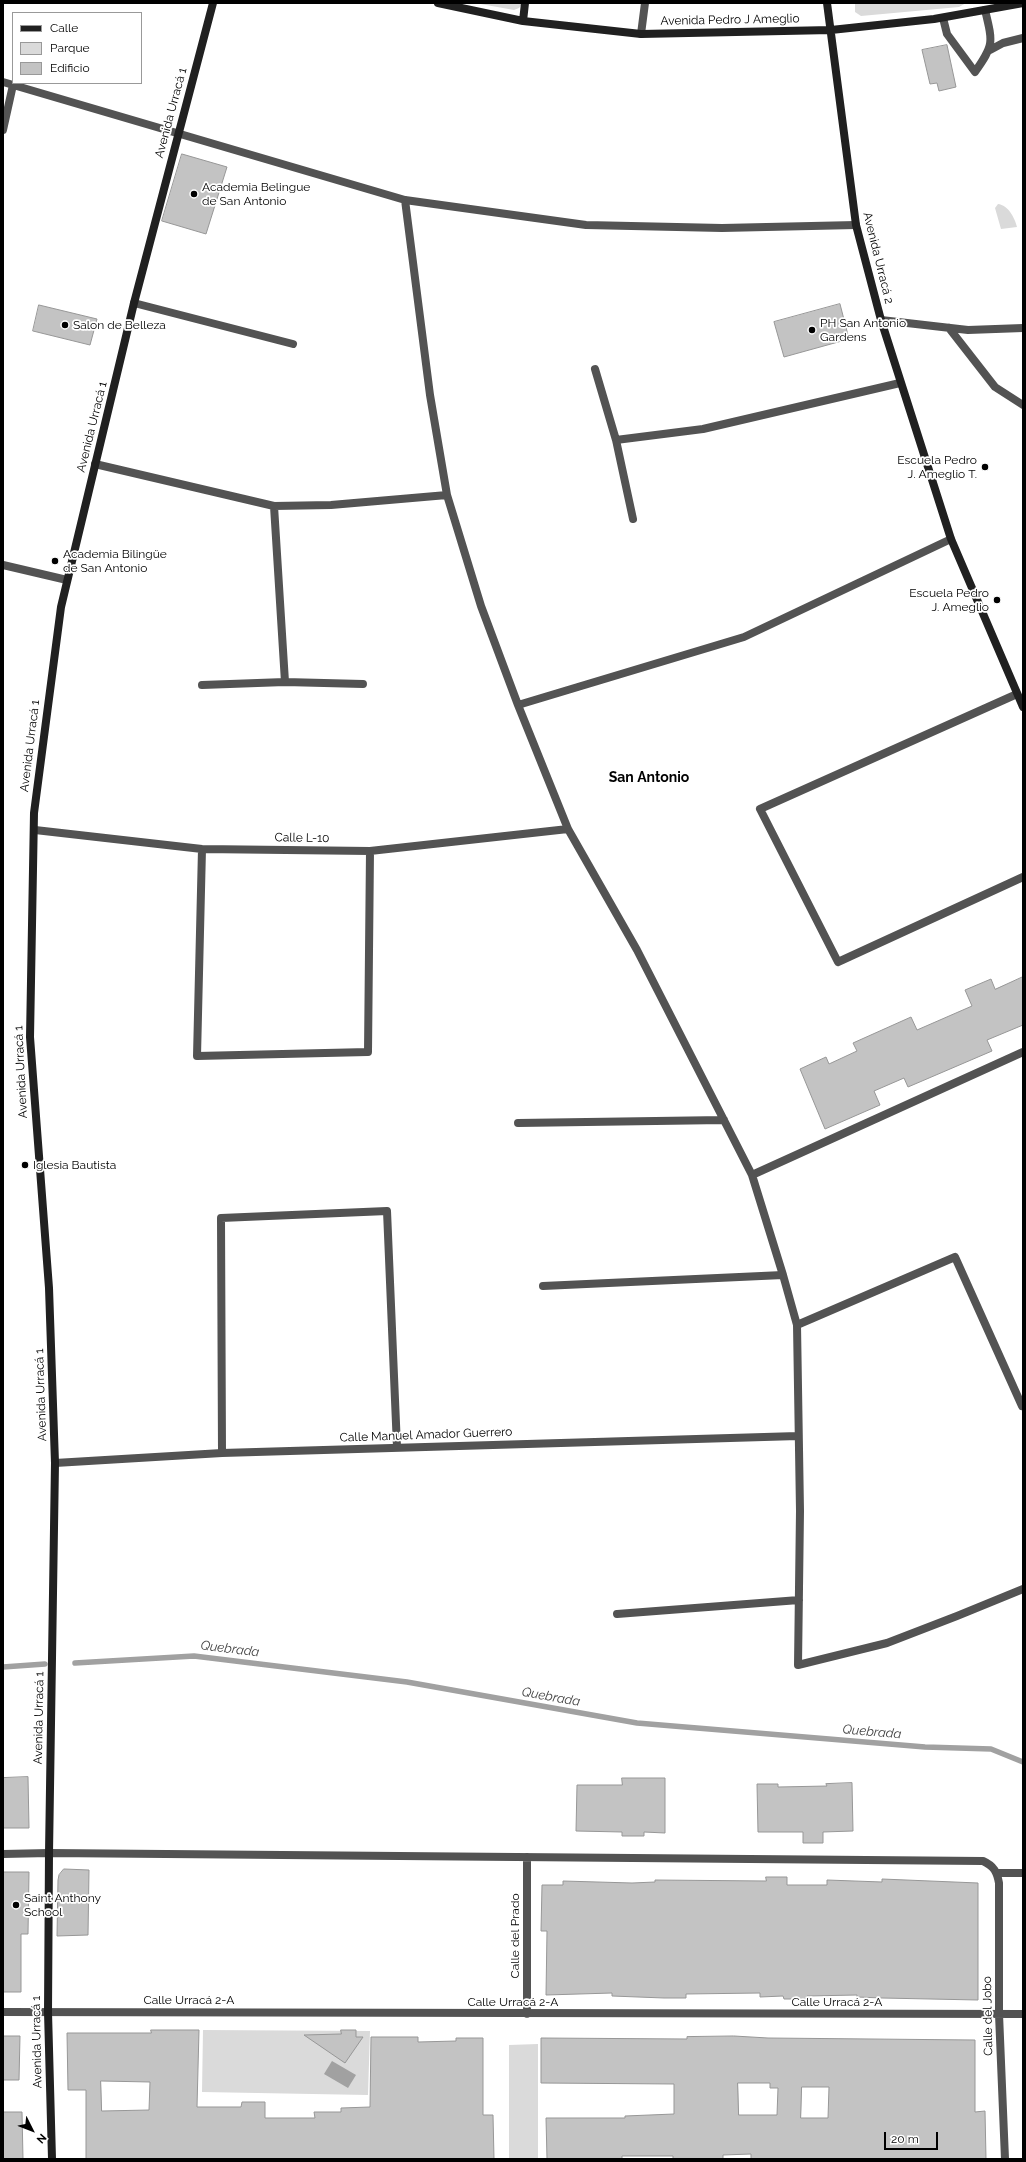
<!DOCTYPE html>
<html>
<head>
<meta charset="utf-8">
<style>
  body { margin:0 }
  #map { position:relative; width:1026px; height:2162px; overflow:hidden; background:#fff; font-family:Raleway,sans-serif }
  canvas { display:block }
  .frame { position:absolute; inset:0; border:4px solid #000; pointer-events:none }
  .legend { position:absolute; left:12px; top:12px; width:130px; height:72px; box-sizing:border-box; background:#fff; border:1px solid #999; margin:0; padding:5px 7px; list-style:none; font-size:12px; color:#000 }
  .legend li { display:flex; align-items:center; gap:8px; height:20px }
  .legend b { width:20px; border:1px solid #999 }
  .north { position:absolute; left:12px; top:2110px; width:40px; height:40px; -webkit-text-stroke:3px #fff; paint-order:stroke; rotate:132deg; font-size:11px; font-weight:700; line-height:16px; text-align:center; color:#000 }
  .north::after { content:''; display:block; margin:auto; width:14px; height:18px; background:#000; clip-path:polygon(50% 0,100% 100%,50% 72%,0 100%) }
  .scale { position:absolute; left:884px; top:2132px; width:54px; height:18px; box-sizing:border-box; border:2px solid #000; border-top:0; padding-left:5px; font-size:12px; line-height:14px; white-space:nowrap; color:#000; -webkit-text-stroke:3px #fff; paint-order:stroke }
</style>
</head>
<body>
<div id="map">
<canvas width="1026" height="2162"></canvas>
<div class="frame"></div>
<ul class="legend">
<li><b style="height:5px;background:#202020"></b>Calle</li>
<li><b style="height:11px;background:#dadada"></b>Parque</li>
<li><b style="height:11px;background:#c3c3c3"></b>Edificio</li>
</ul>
<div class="north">N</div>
<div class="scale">20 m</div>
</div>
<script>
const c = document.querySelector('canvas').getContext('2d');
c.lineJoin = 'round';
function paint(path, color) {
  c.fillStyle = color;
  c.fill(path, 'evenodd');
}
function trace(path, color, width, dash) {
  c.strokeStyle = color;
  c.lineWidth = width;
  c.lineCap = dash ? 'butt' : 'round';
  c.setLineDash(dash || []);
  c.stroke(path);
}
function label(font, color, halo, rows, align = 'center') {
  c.font = font + ' Raleway,sans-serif';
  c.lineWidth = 3.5;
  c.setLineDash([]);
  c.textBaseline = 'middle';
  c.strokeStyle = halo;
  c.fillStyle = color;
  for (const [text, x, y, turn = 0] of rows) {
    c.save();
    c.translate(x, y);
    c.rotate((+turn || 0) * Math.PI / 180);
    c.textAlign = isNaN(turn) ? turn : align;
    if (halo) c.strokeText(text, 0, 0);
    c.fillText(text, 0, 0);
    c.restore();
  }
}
paint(new Path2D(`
  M 475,3 L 523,3 L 519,8 L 514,10 Z
  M 855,3 L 966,3 L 959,7 L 861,16 L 855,12 Z
  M 998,204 C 1008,205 1015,218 1017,227 L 1001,229 L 995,208 Z
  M 203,2030 L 370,2031 L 368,2095 L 202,2092 Z
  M 538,2044 L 538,2159 L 509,2159 L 509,2045 Z`), '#dadada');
paint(new Path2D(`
  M 332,2061 L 356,2075 L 348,2088 L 324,2074 Z`), '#a1a1a1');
trace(new Path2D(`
  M 75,1663 L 194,1656 L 407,1682 L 637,1723 L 925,1747 L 991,1749 L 1023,1762
  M 3,1667 L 45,1664`), '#a1a1a1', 5.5);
const building = new Path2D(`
  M 947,45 L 956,87 L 939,91 L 937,83 L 930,84 L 922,50 Z
  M 182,154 L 227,167 L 206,234 L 162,221 Z
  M 840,304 L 849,339 L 784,357 L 774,322 Z
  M 39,305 L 97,319 L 90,345 L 33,331 Z
  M 1023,977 L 1023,1025 L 987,1040 L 992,1051 L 908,1087 L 904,1078 L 874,1091 L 880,1105 L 825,1129 L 800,1069 L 826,1057 L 829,1064 L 857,1051 L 853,1043 L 911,1017 L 917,1030 L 972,1006 L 965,990 L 991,979 L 995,989 Z
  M 28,1777 L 29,1828 L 3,1828 L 3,1778 Z
  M 622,1778 L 665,1778 L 665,1833 L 644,1832 L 644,1836 L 622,1836 L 622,1832 L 576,1831 L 577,1785 L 622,1785 Z
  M 852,1783 L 853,1831 L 823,1832 L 823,1843 L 803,1843 L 803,1832 L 758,1832 L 757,1784 L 778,1784 L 778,1787 L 827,1786 L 826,1784 Z
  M 64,1869 L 89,1870 L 88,1935 L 57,1936 L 58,1880 L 59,1875 Z
  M 3,1872 L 29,1872 L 28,1934 L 21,1934 L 21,1992 L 3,1992 Z
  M 766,1877 L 787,1877 L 787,1885 L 827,1885 L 827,1880 L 882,1882 L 882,1879 L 978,1883 L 978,2000 L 882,1998 L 857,1997 L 857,1995 L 807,1996 L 807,1999 L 784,1999 L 783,1996 L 760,1997 L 760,1993 L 686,1994 L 686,1998 L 664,1998 L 612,1996 L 612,1993 L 546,1995 L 547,1931 L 541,1931 L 542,1885 L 563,1885 L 563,1881 L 632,1883 L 655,1882 L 655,1880 L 766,1881 Z
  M 151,2030 L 199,2030 L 197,2107 L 241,2107 L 242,2102 L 265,2102 L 265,2118 L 315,2118 L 314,2112 L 341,2112 L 341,2108 L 370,2107 L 371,2037 L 418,2037 L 418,2042 L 456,2041 L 456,2038 L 483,2038 L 483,2115 L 493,2115 L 494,2159 L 86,2159 L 86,2090 L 68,2090 L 67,2033 L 151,2033 ZM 101,2081 L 150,2082 L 149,2110 L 102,2111 Z
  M 341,2030 L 356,2030 L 356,2037 L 363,2037 L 345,2063 L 304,2035 L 341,2034 Z
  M 3,2036 L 20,2036 L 19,2080 L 3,2080 Z
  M 734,2036 L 768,2038 L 975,2040 L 975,2112 L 985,2111 L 986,2159 L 751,2159 L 751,2154 L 723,2155 L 723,2159 L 673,2159 L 673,2156 L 622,2156 L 622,2159 L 547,2159 L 546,2118 L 625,2118 L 625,2116 L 674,2114 L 674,2084 L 541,2083 L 541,2038 L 687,2039 L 687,2037 ZM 738,2083 L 770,2083 L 770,2088 L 778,2088 L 777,2115 L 739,2115 ZM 802,2087 L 829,2087 L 828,2118 L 801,2118 Z
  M 3,2112 L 22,2112 L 23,2159 L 3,2159 Z`);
paint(building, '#c3c3c3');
trace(building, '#979797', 1);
trace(new Path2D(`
  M 943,18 L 947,34 L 975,72 C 994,45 993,43 985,10
  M 990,50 L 1003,43 L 1023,38
  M 881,320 L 968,330 L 1023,328
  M 949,328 L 995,387 L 1023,405`), '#535353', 8);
trace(new Path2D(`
  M 641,34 L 645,3
  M 3,82 L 405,200 L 586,225 L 722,228 L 856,225
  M 3,130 L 13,85
  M 405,200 L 430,395 L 447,495 L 481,606 L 518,705 L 568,829 L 637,950 L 752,1175 L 783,1275 L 797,1325 L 800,1511 L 798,1665 L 887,1643 L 957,1616 L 1023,1589
  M 134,303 L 293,344
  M 595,369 L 616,440 L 633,519
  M 616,440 L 703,429 L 900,383
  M 95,464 L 274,506 L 331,505 L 447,495
  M 274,506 L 285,682
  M 3,565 L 67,580
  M 202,685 L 285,682 L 363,684
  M 1017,694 L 760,809 L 838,962 L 1023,877
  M 518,705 L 744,637 L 951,539
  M 35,830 L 202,849 L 370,851 L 568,829
  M 202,849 L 197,1056 L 368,1052 L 370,851
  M 518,1123 L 724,1120
  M 752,1175 L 1023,1052
  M 543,1286 L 783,1275
  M 797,1325 L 955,1257 L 1022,1406
  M 222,1453 L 221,1218 L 387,1211 L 397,1447
  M 55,1463 L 222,1453 L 798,1436
  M 617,1614 L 799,1600
  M 3,1854 L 49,1853 L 983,1861 C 994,1866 997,1872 999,1883 L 999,2014 L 1005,2159
  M 998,1873 L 1023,1873
  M 3,2012 L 1023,2014
  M 527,2014 L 527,1857`), '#535353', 8);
trace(new Path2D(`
  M 438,3 L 523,21 L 641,34 L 831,30 L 934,19 L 1023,3
  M 827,3 L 856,225 L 881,320 L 951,539 L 1023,707
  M 523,21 L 525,3
  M 52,2159 L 48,2012 L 49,1853 L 55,1463 L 49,1288 L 30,1037 L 34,813 L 61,607 L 134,303 L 213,3`), '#202020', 8);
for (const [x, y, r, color] of [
  [194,194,4,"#000"],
  [65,325,4,"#000"],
  [812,330,4,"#000"],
  [985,467,4,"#000"],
  [55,561,4,"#000"],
  [997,600,4,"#000"],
  [25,1165,4,"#000"],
  [16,1905,4,"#000"]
]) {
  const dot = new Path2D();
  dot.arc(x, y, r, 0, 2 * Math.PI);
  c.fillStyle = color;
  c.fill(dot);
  trace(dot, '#fff', 1.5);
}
label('12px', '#000', '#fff', [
  ["Avenida Pedro J Ameglio",730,20,-1],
  ["Avenida Urracá 1",171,113,-75],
  ["Avenida Urracá 2",878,258,76],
  ["Avenida Urracá 1",92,427,-76],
  ["Avenida Urracá 1",30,746,-83],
  ["Calle L-10",302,838,1],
  ["Avenida Urracá 1",21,1072,-93],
  ["Avenida Urracá 1",41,1395,-92],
  ["Calle Manuel Amador Guerrero",426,1435,-2],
  ["Avenida Urracá 1",39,1718,-89],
  ["Calle del Prado",515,1936,-90],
  ["Calle Urracá 2-A",189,2000],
  ["Calle Urracá 2-A",513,2002],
  ["Calle Urracá 2-A",837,2002],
  ["Calle del Jobo",988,2016,-91],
  ["Avenida Urracá 1",37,2042,-91]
]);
label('12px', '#000', '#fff', [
  ["Academia Belingue",202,187],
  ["de San Antonio",202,201],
  ["PH San Antonio",820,323],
  ["Gardens",820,337],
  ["Salon de Belleza",73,325],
  ["Escuela Pedro",977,460,"right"],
  ["J. Ameglio T.",977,474,"right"],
  ["Academia Bilingüe",63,554],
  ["de San Antonio",63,568],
  ["Escuela Pedro",989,593,"right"],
  ["J. Ameglio",989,607,"right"],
  ["Iglesia Bautista",33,1165],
  ["Saint Anthony",24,1898],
  ["School",24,1912]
], 'left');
label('italic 13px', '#424242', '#fff', [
  ["Quebrada",230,1649,7],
  ["Quebrada",551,1697,10],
  ["Quebrada",872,1732,5]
]);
label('bold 14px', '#000', '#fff', [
  ["San Antonio",649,778]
]);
</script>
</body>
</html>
